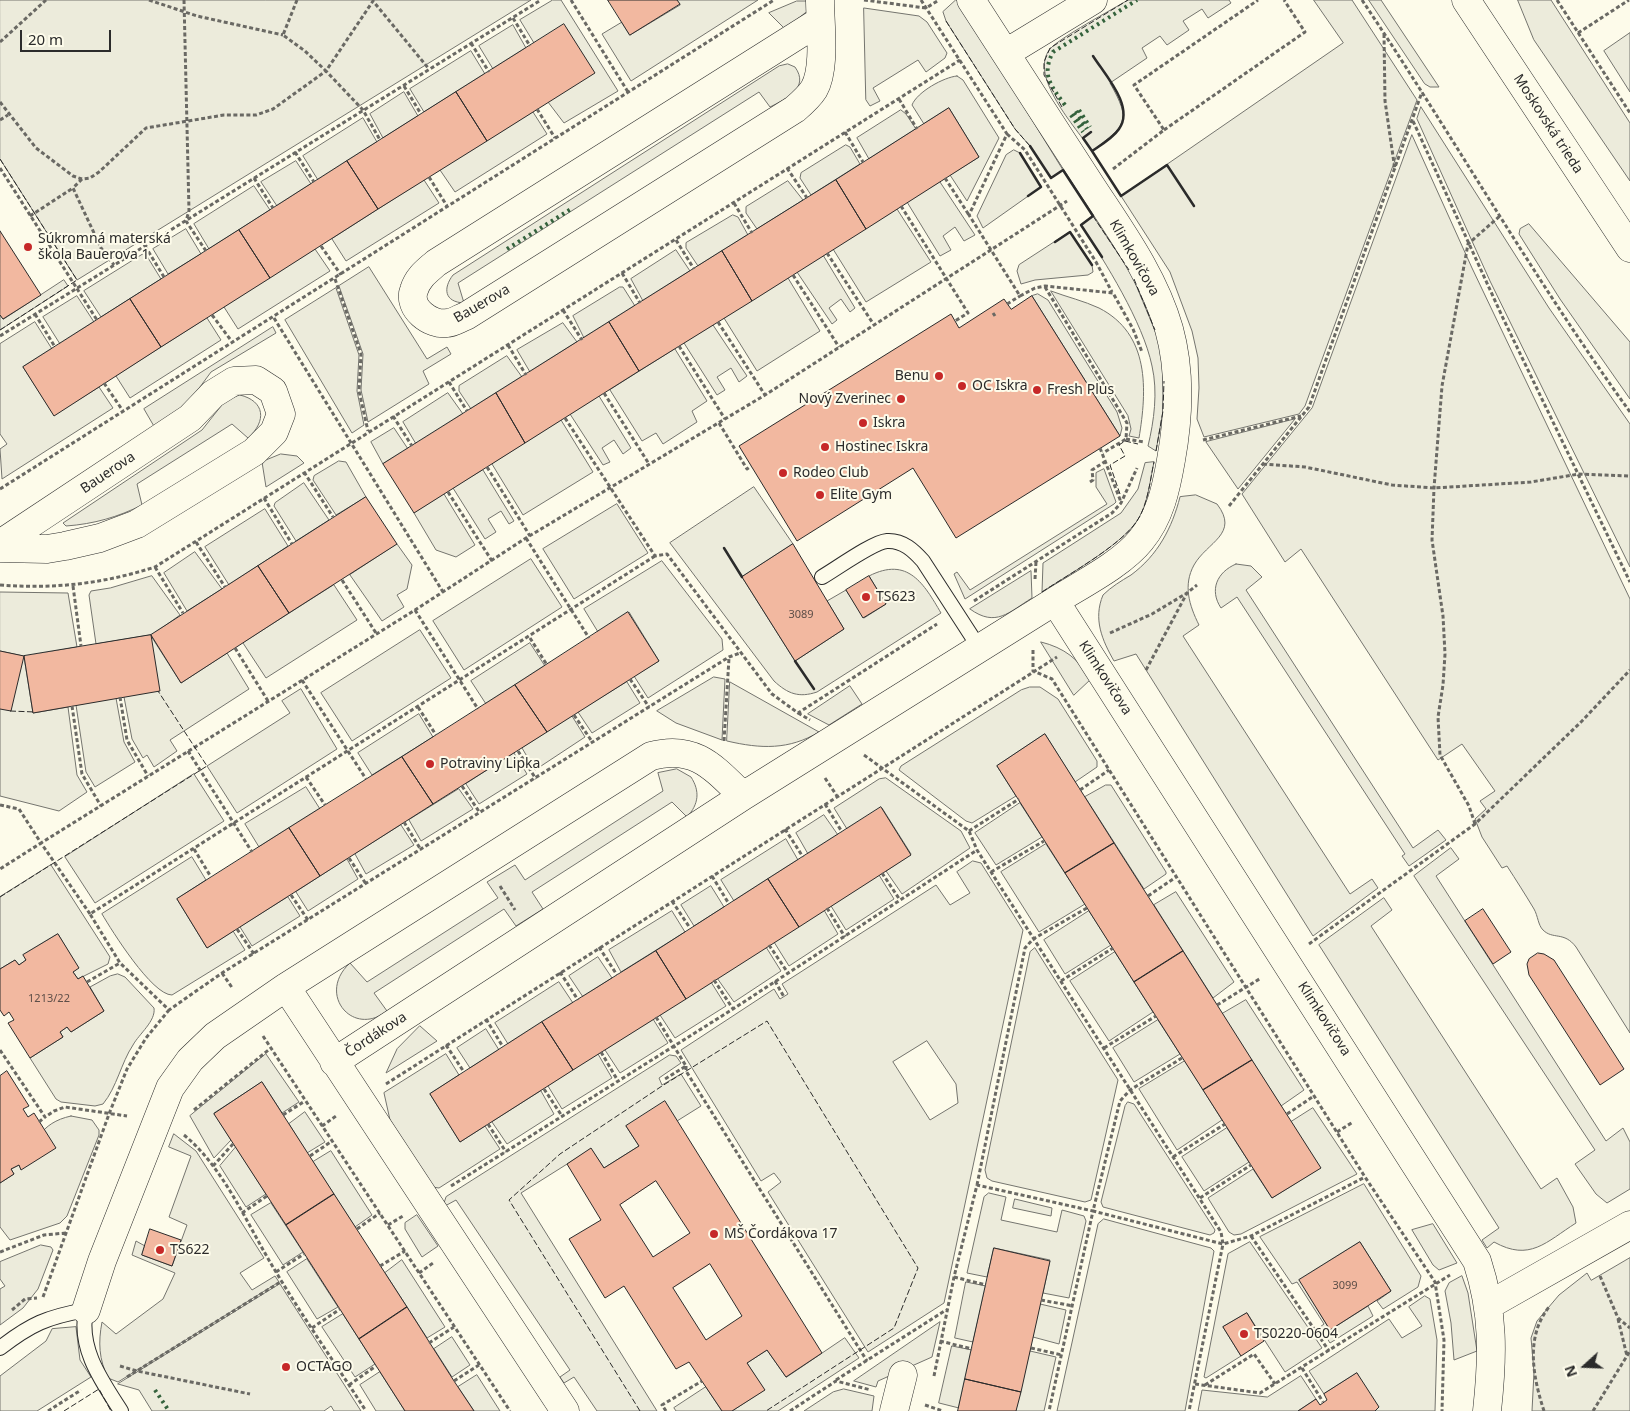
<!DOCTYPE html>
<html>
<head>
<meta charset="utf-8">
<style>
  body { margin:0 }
  #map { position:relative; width:1630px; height:1411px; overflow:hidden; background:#fdfbea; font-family:"Noto Sans",sans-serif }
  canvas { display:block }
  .north { position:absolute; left:1560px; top:1341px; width:50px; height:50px; -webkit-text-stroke:4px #fdfbea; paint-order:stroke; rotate:250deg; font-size:14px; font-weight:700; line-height:20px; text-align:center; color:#2b2b2b }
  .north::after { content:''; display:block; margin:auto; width:18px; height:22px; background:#2b2b2b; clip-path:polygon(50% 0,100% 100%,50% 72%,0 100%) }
  .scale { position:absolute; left:20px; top:30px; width:91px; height:22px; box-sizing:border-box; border:2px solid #2b2b2b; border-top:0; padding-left:6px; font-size:15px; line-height:18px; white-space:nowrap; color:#2b2b2b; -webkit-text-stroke:4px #fdfbea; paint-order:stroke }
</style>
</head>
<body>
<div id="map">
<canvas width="1630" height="1411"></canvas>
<div class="north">N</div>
<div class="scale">20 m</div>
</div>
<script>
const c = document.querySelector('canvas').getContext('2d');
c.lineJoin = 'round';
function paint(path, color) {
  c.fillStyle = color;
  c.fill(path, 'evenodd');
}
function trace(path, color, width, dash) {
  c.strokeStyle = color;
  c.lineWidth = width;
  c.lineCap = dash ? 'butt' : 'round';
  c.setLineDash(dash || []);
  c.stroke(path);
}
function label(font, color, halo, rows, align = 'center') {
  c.font = font + ' "Noto Sans",sans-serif';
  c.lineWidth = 4;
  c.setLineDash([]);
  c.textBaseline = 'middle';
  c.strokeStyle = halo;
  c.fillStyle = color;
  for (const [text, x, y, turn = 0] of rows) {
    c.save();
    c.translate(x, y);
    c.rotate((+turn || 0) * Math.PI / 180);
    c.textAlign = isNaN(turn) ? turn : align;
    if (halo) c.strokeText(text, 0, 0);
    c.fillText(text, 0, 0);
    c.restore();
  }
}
const green = new Path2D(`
  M 0,0 L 531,0 L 77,280 L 0,159 Z
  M 553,0 L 561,0 L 618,91 L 564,123 L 548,102 L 534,43 L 520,20 Z
  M 677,0 L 758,0 L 631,81 L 602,34 L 622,22 L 630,35 L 680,5 Z
  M 956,0 L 958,0 L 1063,170 L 1051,178 L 1030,146 L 1015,129 L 946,21 L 943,12 Z
  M 1128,0 L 1229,0 L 1231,3 L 1208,18 L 1202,9 L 1183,21 L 1189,30 L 1167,45 L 1160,36 L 1142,48 L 1147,58 L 1110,83 C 1132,122 1126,125 1092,151 C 1076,128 1028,76 1050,49 C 1059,38 1113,9 1128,0 Z
  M 1314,0 L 1352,0 L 1417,100 L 1305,406 L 1299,414 L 1204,437 L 1197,419 L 1199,388 L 1198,358 L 1192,331 L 1170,272 L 1121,196 L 1343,43 Z
  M 1369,0 L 1381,0 L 1439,87 L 1430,87 L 1425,84 Z
  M 1518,0 L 1551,0 L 1630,123 L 1630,181 L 1534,40 Z
  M 797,1 L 812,1 L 810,9 L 785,29 L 769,13 Z
  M 864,8 L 919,16 L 927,22 L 947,53 L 945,58 L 926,72 L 918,60 L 873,88 L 880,101 L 870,106 L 866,100 Z
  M 513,25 L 526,48 L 493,69 L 479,46 Z
  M 1630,33 L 1630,92 L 1604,51 Z
  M 471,51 L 485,74 L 424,112 L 410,89 Z
  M 788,64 L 795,67 C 810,88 786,99 770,107 L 759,92 L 458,283 L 464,303 C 444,302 443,288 453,275 L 779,66 Z
  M 957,76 L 963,80 L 999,138 L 967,201 L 950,175 L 979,157 L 949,108 L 924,124 L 912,105 C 917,92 944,77 957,76 Z
  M 404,92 L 418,116 L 383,138 L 370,114 Z
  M 1421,107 L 1549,308 L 1630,424 L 1630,567 L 1490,281 L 1417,119 Z
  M 901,110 L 906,114 L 916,129 L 869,159 L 857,138 Z
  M 533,112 L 547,134 L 455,192 L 440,170 Z
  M 363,118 L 377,142 L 318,180 L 303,156 Z
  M 1412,135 L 1472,268 L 1630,599 L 1630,1033 L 1576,947 C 1564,931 1553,940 1543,930 C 1538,925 1538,916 1534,909 C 1525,894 1516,880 1507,866 L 1502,868 L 1482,837 L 1475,819 L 1486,809 L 1480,801 L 1495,791 L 1462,744 L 1438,760 L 1301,549 L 1285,562 L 1242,494 L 1312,408 Z
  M 846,145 L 850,147 L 860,164 L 811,195 L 800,178 L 801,173 Z
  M 1014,150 L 1020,153 L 1041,187 L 983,228 L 977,216 L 1006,155 Z
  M 296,161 L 311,184 L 277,206 L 261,182 Z
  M 424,180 L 439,203 L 346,261 L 332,239 Z
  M 788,181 L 803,200 L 757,229 L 746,213 L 746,207 Z
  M 940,182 L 975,235 L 964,241 L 955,227 L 943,236 L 951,250 L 940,256 L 907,202 Z
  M 254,186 L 270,210 L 209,249 L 194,224 Z
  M 897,209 L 931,262 L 866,302 L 833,249 Z
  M 733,215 L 738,217 L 748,235 L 698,266 L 686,248 L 686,243 Z
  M 1093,216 L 1131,273 L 1163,350 L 1163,411 L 1156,451 L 1148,446 C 1154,421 1158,392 1152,366 C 1143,322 1105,262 1081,225 Z
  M 1529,224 L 1630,342 L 1630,399 L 1560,299 L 1519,234 L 1520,229 Z
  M 186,229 L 201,254 L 168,274 L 153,249 Z
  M 1070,232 L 1092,265 L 1093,272 L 1088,275 L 1035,280 L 1021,284 L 1017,271 L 1019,265 Z
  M 315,249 L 330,271 L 238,329 L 224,307 Z
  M 676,250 L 690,271 L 643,301 L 631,279 Z
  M 145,253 L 161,279 L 101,317 L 84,291 Z
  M 823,255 L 855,308 L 850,312 L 841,299 L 829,308 L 837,320 L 832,324 L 797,272 Z
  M 369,267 L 427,359 L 447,347 L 451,354 L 423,371 L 429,384 L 368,422 L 361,390 L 363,354 L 339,286 Z
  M 788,278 L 820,331 L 757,371 L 724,318 Z
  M 64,280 L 68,286 L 0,330 L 0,315 L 3,319 Z
  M 620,287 L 623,287 L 635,306 L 584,338 L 573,316 Z
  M 336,288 L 359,355 L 357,391 L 364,425 L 352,433 L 285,320 Z
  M 1051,291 C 1067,297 1084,301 1099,308 C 1150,334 1147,390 1139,438 L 1129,436 L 1131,429 L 1128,416 Z
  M 1038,294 L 1048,300 L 1117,412 L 1122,428 L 1120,436 L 1032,296 Z
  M 77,296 L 94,322 L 60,344 L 43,317 Z
  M 207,318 L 221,340 L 130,398 L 116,376 Z
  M 35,322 L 52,349 L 23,367 L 54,415 L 99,387 L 113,408 L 2,479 L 0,449 L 7,444 L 0,434 L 0,344 Z
  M 563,323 L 577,342 L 530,372 L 517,350 Z
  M 713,325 L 747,376 L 739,382 L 731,368 L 717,377 L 725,390 L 717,395 L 684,343 Z
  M 273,327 L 276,333 L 211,372 L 183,410 L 155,428 L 144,409 Z
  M 675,349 L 707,401 L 692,411 L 697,422 L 663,444 L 656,433 L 642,441 L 610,390 Z
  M 507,356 L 522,377 L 471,409 L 459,391 L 459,386 Z
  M 448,393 L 463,414 L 416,444 L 403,422 Z
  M 240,395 C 265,401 267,421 248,438 L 232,424 L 137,484 L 142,505 C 118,517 94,524 66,526 L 63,523 L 202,430 L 225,401 Z
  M 599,396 L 631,448 L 623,454 L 614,440 L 602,448 L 610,462 L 603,465 L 570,414 Z
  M 1295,419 L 1238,489 L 1206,442 Z
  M 561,420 L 593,472 L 523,515 L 492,464 Z
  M 394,428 L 408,449 L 383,464 L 371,442 Z
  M 281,454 L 297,456 L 304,463 L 266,487 L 262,462 Z
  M 339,461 L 346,462 L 366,497 L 336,515 L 313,480 L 314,476 Z
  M 1154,462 C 1150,480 1148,505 1137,521 C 1120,546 1069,574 1042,592 L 1043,563 L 1121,513 L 1138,489 L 1145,463 Z
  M 1104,469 L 1116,502 L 1114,504 L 965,599 L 954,574 L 957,572 L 970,590 L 1107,504 L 1096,487 L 1096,473 Z
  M 483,470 L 514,521 L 509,524 L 501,511 L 488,519 L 496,532 L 485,539 L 453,488 Z
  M 304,483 L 329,520 L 296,541 L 274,506 L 275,503 Z
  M 754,487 L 793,544 L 742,577 L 795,661 L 844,629 L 827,601 L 846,590 L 864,618 L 886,604 L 869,576 C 908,556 924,584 941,613 L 817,692 C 799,698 788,694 774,681 L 670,543 Z
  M 444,494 L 475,545 L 456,557 L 436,550 L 414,513 Z
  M 1196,495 L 1217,504 C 1240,534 1207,542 1194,565 C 1183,585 1189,605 1199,625 L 1183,636 L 1350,894 L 1372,879 L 1378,888 L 1313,936 L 1136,654 L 1114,661 C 1102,640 1093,619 1103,595 C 1111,587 1121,581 1131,575 C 1158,555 1172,528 1180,497 Z
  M 617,504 L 648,553 L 574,599 L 543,549 Z
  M 265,509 L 288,546 L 229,585 L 205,547 Z
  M 397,544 L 412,565 L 407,589 L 397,595 L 404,607 L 382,621 L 350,575 Z
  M 195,552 L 222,589 L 187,611 L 164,573 Z
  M 531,559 L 562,607 L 464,670 L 433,621 Z
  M 662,561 L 722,639 L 723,650 L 648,698 L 634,676 L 659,661 L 629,612 L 598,632 L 584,609 Z
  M 1236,564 L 1251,566 L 1262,577 L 1246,590 L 1413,848 L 1438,830 L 1446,840 L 1409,866 L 1402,856 L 1405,854 L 1237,597 L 1221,608 C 1209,590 1217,572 1236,564 Z
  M 1031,571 L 1032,598 C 1009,612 996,628 970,609 Z
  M 152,576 L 180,615 L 151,636 L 181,683 L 227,653 L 249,689 L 170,740 L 177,751 L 154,767 L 147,755 L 143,758 L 132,739 L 124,697 L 150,635 L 96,644 L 89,595 L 91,591 L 110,588 Z
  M 334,585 L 357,620 L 266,678 L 243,643 Z
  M 0,592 L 68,593 L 77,647 L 24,657 L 33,713 L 68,707 L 77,775 L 87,792 L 59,811 L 0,796 L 0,709 L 23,656 L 0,651 Z
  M 420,630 L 451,678 L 352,741 L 321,693 Z
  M 1041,642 C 1065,648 1078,659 1091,679 L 1074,695 Z
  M 530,643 L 545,666 L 486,704 L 471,681 Z
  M 714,677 L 725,679 L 722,740 L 676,723 L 657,711 Z
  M 627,682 L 640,703 L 592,733 L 578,712 Z
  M 730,682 L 819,732 C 789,750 761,749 727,741 Z
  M 850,686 L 862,704 L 829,725 L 808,714 Z
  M 1030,687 L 1040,687 L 1058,699 L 1097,761 L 1097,767 L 1075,782 L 1045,734 L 997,766 L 1016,796 L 972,823 L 966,821 L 899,770 L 901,766 L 1021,690 Z
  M 301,689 L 337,749 L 237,813 L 207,766 L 290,713 L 282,701 Z
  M 116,698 L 124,742 L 135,762 L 95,787 L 86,772 L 76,705 Z
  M 419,714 L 433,737 L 372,775 L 358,753 Z
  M 572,716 L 585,737 L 535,770 L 522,748 Z
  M 514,753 L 527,774 L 479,804 L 466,784 Z
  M 677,769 L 691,777 C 700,791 699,804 687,817 L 672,802 L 532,892 L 543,909 L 516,926 L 504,909 L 374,993 L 387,1011 C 353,1038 316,994 350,963 L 367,982 L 498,898 L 487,882 L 515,865 L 525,880 L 663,791 L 658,773 Z
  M 194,774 L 224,821 L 95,903 L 65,857 Z
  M 886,778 L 961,831 L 970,848 L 902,894 L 886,871 L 911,854 L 882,808 L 847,829 L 834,808 L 879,779 Z
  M 1106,785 L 1111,785 L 1166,872 L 1166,874 L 1144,889 L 1085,797 Z
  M 306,787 L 320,809 L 259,847 L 245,824 Z
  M 459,789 L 473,809 L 421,841 L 409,820 Z
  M 1020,803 L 1042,837 L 996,865 L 975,833 Z
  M 824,815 L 838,835 L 808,854 L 796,833 Z
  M 401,825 L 414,845 L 366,874 L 355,854 Z
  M 786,839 L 798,860 L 734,901 L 721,880 Z
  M 1046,844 L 1085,904 L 1039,932 L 1001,872 Z
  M 1451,848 L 1459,859 L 1436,876 L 1606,1141 L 1623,1128 L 1630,1142 L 1630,1189 L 1607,1203 L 1596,1194 L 1575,1164 L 1595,1150 L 1414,876 Z
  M 192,857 L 206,880 L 177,899 L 207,948 L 233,931 L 245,950 L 172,995 C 152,995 112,931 102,914 Z
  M 347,859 L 358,879 L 308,911 L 296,892 Z
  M 973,861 L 981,863 L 1023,930 L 944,1303 L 868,1352 L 768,1192 L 781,1182 L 774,1173 L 761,1181 L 681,1050 L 774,989 L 780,999 L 788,994 L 782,984 L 936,885 L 950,905 L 970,893 L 957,872 ZM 927,1041 L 956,1084 L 958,1103 L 930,1120 L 893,1062 Z
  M 51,865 L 110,957 L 108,964 L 78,979 L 73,972 L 78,968 L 58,934 L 24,955 L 26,960 L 19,965 L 15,960 L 0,969 L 0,897 Z
  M 879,875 L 894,899 L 846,930 L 831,906 Z
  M 711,886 L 724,907 L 694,926 L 681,905 Z
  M 1176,892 L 1234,982 L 1213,998 L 1154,905 Z
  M 288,897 L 300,916 L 252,946 L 240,927 Z
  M 1384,898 L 1392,910 L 1371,926 L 1541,1189 L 1557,1178 L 1573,1207 L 1576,1223 C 1546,1242 1530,1262 1494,1242 L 1487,1248 L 1482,1240 L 1499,1228 L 1319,945 Z
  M 824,910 L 838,934 L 789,966 L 774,942 Z
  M 672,911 L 685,932 L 621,972 L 609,950 Z
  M 1089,911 L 1111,945 L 1065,974 L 1044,940 Z
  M 766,947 L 781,971 L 734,1002 L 717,978 Z
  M 1035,948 L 1118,1080 L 1091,1200 L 1085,1202 L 992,1181 L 987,1178 L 985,1170 L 1030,952 Z
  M 1115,952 L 1153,1012 L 1109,1041 L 1070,981 Z
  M 598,957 L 612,978 L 583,997 L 569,976 Z
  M 118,974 L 125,977 L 154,1008 C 156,1021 139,1034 133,1045 C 121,1063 117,1087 103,1104 L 95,1106 L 61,1102 L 56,1099 L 30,1058 L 63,1037 L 60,1032 L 67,1027 L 71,1032 L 104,1011 L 90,987 L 110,976 Z
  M 559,982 L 573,1003 L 508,1044 L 495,1023 Z
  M 711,982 L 726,1006 L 675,1038 L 660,1015 Z
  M 1246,1000 L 1304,1090 L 1281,1106 L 1222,1014 Z
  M 653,1019 L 668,1043 L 620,1073 L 605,1050 Z
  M 1158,1020 L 1180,1054 L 1134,1082 L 1113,1048 Z
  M 420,1026 L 437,1041 L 386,1073 L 397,1049 Z
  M 486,1029 L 499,1050 L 470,1068 L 457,1048 Z
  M 266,1054 L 299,1102 L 282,1113 L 262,1082 L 214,1113 L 231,1140 L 214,1158 L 190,1116 Z
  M 446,1054 L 459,1075 L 430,1094 L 460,1142 L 485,1126 L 500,1149 L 439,1188 L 432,1187 L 390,1120 L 384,1093 Z
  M 598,1054 L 612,1078 L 562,1109 L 548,1086 Z
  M 670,1055 L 676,1056 L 681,1063 L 659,1078 L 662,1085 L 681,1074 L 701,1106 L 677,1121 L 626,1126 L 639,1146 L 604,1168 L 591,1149 L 521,1193 L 657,1411 L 597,1411 L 574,1377 L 564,1383 L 560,1377 L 570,1370 L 456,1200 L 445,1206 L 444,1203 L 446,1197 Z
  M 1185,1061 L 1222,1120 L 1177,1150 L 1139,1089 Z
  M 541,1091 L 554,1114 L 507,1144 L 492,1122 Z
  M 1128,1102 L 1134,1104 L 1215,1230 L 1214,1233 L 1210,1235 L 1103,1207 L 1101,1202 L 1125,1106 Z
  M 1313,1108 L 1357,1174 L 1241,1234 L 1234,1235 L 1229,1232 L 1208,1198 L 1253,1169 L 1272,1198 L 1320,1168 L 1291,1122 Z
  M 305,1112 L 325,1142 L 307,1153 L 289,1124 Z
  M 71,1116 L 92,1120 L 99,1130 L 99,1135 L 67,1216 L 60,1223 L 10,1240 L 0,1227 L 0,1183 L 14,1174 L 11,1169 L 19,1165 L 21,1169 C 35,1143 39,1123 71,1116 Z
  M 1227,1128 L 1249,1162 L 1204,1191 L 1182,1157 Z
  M 174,1134 L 196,1151 L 264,1258 L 240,1273 L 252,1290 L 275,1276 L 279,1282 L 118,1382 L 108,1378 C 99,1359 98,1343 102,1322 L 116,1334 L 163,1299 L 175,1273 L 132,1255 L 136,1241 L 145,1246 L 142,1255 L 172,1266 L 187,1225 L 169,1217 L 191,1156 L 169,1147 Z
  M 236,1147 L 266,1194 L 246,1207 L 220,1166 Z
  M 331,1151 L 372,1215 L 355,1227 L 313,1162 Z
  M 1364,1184 L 1421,1276 L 1418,1287 L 1383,1309 L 1377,1301 L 1391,1291 L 1360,1242 L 1300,1280 L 1330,1330 L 1368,1306 L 1373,1316 L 1330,1343 L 1320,1327 L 1324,1324 L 1297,1282 L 1292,1284 L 1260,1237 Z
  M 989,1193 L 1006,1197 L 1001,1220 L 1057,1232 L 1062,1210 L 1084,1216 L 1086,1221 L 1069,1298 L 1043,1293 L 1050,1260 L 994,1248 L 987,1277 L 967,1273 L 984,1197 Z
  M 1015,1199 L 1052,1208 L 1051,1216 L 1013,1208 Z
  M 271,1203 L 303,1252 L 283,1265 L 251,1215 Z
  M 417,1215 L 438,1246 L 422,1257 L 405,1229 L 405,1223 Z
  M 1104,1219 L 1211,1248 L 1214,1251 L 1185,1411 L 1057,1411 L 1098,1224 Z
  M 1433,1224 L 1457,1263 L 1439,1270 L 1433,1265 L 1412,1230 Z
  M 1250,1242 L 1322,1348 L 1285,1372 L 1247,1313 L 1223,1327 L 1241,1356 L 1206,1378 L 1204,1377 L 1228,1254 Z
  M 41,1245 L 51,1247 L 53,1250 L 38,1289 L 23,1308 L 0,1325 L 0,1289 L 5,1286 L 0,1279 L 0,1262 Z
  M 1630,1258 L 1630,1411 L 1532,1411 L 1534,1372 L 1531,1338 L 1537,1321 L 1559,1295 L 1587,1273 L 1591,1280 Z
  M 307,1259 L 338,1307 L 317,1319 L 287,1272 Z
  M 402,1260 L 445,1327 L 427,1338 L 385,1273 Z
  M 1462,1276 L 1468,1293 L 1477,1351 L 1454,1360 L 1451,1323 L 1445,1291 L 1449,1283 Z
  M 966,1282 L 986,1286 L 973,1342 L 955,1338 Z
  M 280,1284 L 361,1411 L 334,1411 L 331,1406 L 324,1411 L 152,1411 L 139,1390 L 118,1384 Z
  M 1425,1296 L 1430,1299 L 1437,1340 L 1435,1411 L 1375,1411 L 1357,1373 L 1324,1394 L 1309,1371 L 1389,1319 L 1402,1338 L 1422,1326 L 1409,1307 Z
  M 1040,1304 L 1066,1310 L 1059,1344 L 1033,1337 Z
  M 343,1314 L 375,1364 L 355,1377 L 322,1327 Z
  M 940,1322 L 932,1357 L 878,1381 L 876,1387 L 854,1381 Z
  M 76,1327 L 80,1360 L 91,1377 L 37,1411 L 0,1411 L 0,1376 L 46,1341 L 52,1329 Z
  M 452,1337 L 470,1365 L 452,1377 L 434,1349 Z
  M 845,1338 L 859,1358 L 778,1411 L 732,1411 L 764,1390 L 747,1363 L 767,1350 L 786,1377 Z
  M 952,1346 L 972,1350 L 959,1408 L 939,1403 Z
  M 1030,1351 L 1056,1357 L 1044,1411 L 1016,1411 Z
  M 380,1372 L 405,1411 L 376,1411 L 360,1385 Z
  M 477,1375 L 500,1411 L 474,1411 L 458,1387 Z
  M 1301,1376 L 1316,1399 L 1298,1411 L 1198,1411 L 1202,1390 L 1267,1397 Z
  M 706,1387 L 722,1411 L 676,1411 L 674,1408 Z
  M 844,1389 L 874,1396 L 872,1411 L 804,1411 L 833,1392 Z`);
paint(green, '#ecebdb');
trace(green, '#74746e', 1);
const building = new Path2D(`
  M 608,0 L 677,0 L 680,4 L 630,35 Z
  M 564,24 L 595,73 L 487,141 L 456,92 Z
  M 456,92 L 487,141 L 378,209 L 347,161 Z
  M 949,108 L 979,157 L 866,229 L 836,180 Z
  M 347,161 L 378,209 L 270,278 L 239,230 Z
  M 836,180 L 866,229 L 752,301 L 722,251 Z
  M 239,230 L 270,278 L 161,347 L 130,299 Z
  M 0,231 L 41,295 L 3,319 L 0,315 Z
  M 722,251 L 752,301 L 639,371 L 609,322 Z
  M 1032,296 L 1120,436 L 956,538 L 913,468 L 797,541 L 739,446 L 951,314 L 959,328 L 1004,299 L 1011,309 Z
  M 130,299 L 161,347 L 54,416 L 23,367 Z
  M 609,322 L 639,371 L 525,443 L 496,393 Z
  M 496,393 L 525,443 L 414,513 L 383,464 Z
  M 366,497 L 397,544 L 289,613 L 258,566 Z
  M 793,544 L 844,629 L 795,661 L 742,577 Z
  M 258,566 L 289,613 L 181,683 L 151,635 Z
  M 869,576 L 886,604 L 863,618 L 846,590 Z
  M 628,612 L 659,661 L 547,732 L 515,685 Z
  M 151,635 L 160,691 L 33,713 L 24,656 Z
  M 0,651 L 24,656 L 11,711 L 0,709 Z
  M 515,685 L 547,732 L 433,804 L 402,757 Z
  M 1045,734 L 1114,843 L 1065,873 L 997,766 Z
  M 402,757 L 433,804 L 320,876 L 289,828 Z
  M 881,807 L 911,855 L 799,927 L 768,879 Z
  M 289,828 L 320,876 L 207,948 L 177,899 Z
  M 1114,843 L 1183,951 L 1134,982 L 1065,873 Z
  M 768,879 L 799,927 L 686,999 L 656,951 Z
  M 1483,909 L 1511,952 L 1493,964 L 1465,921 Z
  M 58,934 L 79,968 L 73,972 L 78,979 L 83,976 L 104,1011 L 71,1032 L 67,1027 L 60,1032 L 63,1037 L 30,1058 L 8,1023 L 14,1020 L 9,1012 L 4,1016 L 0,1010 L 0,969 L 15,960 L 19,965 L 26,960 L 23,955 Z
  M 656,951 L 686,999 L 573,1070 L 542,1022 Z
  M 1183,951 L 1252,1060 L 1203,1090 L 1134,982 Z
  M 1538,953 L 1544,954 L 1554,960 L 1624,1069 L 1600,1085 L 1529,975 L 1527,964 L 1529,959 Z
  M 542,1022 L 573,1070 L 460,1142 L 430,1094 Z
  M 1252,1060 L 1321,1168 L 1272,1198 L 1203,1090 Z
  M 7,1071 L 29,1106 L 23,1109 L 28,1117 L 34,1113 L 56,1148 L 21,1170 L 19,1165 L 11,1169 L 14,1174 L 0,1183 L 0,1076 Z
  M 262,1082 L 334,1194 L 286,1225 L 214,1114 Z
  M 665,1101 L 822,1353 L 786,1377 L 767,1350 L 747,1363 L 765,1390 L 732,1411 L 722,1411 L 689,1362 L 676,1369 L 624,1286 L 605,1298 L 569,1239 L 601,1220 L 567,1164 L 591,1148 L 604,1168 L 639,1146 L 626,1126 ZM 656,1181 L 690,1233 L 653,1257 L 620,1205 ZM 710,1264 L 742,1316 L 706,1340 L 673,1288 Z
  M 334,1194 L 407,1307 L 359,1339 L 286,1225 Z
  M 150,1229 L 181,1240 L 172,1266 L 142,1255 Z
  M 1360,1242 L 1391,1291 L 1330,1330 L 1299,1280 Z
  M 994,1248 L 1050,1261 L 1021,1392 L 965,1379 Z
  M 407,1307 L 454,1381 L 474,1411 L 405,1411 L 359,1339 Z
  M 1247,1313 L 1264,1341 L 1241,1356 L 1223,1327 Z
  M 1357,1373 L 1379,1407 L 1375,1411 L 1298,1411 L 1316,1399 L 1320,1405 L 1327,1400 L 1324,1394 Z
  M 965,1379 L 1021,1392 L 1016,1411 L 958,1411 Z`);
paint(building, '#f2b8a0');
trace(building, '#2b2b2b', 1);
const lane = new Path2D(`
  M 822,577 C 836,569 873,542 887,541 C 903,540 914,551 923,561 L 980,649
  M 0,1348 C 31,1324 47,1317 86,1310 C 78,1348 101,1380 121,1411`);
const street = new Path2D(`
  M 971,0 C 1011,61 1050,123 1090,184 C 1120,230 1154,276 1169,329 C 1181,372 1179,416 1171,460 C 1166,489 1160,517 1141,540 C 1122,564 1082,584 1055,601 L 1477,1261 C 1494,1313 1493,1356 1487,1411
  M 820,21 L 436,263 C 427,271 418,277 414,290 C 407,308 431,326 447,323 C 453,323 460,318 466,316 L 795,109 C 802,103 809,97 814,89 C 826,68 820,24 820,0
  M 1006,53 L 1093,0
  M 0,544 L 190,418 L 213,394 L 234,381 L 256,380 L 273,391 L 281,414 L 274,432 L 254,452 L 137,524 L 100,538 L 65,546 L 47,549 L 0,548
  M 334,1062 L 743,796 L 1055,601
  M 1489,1305 L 1630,1225
  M 86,1310 L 102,1261 L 170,1088 L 190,1060 L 215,1036 L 286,987
  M 565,1411 L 286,987 L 651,756 C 695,744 714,768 743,796
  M 894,1411 L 903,1375`);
const secondary = new Path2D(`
  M 1466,0 L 1630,248`);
trace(lane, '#2b2b2b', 16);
trace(street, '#2b2b2b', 29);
trace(secondary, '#2b2b2b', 29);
trace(new Path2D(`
  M 149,0 L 197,16 L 283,35
  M 184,0 L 189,211 L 186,221 L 206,251
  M 297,0 L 283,35 L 305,51 L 326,71 L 373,1 L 429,69
  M 571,0 L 628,92
  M 864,0 L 926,8 L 939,0
  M 921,0 L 1007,134 L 969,215 L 1020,296 L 1035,288 L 1045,286 L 1113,293 L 1133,329 L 1142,352
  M 1362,0 C 1453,136 1534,279 1630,412
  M 1557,0 L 1630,113
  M 513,18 L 530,46
  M 1578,33 L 1629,0
  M 1384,34 L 1385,101 L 1395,170
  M 0,42 L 46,0
  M 471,43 L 489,72
  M 404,86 L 421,114
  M 899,99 L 917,129
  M 0,102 L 36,148 L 73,176 L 82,179 L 90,178 L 99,172 L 146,128 L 224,115 L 256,115 L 273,109 L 326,71 L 363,110 L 380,140
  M 537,109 L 555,138
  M 0,120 L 8,115
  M 1413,121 L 1502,316 L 1630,582
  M 1164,130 L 1305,32 L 1284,0
  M 845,132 L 863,162
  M 1007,134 L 1025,150 L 1096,262 L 1112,292
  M 295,152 L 314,182
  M 0,168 L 97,320
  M 787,168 L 807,198
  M 1113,169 L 1164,130 L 1134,85 L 1258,0
  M 429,177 L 447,206
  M 254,178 L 273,208
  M 945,178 L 969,215
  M 82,179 L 73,188 L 101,248 L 114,265
  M 734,203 L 752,233
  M 901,206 L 968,313 L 955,321
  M 30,216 L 73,188
  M 676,240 L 694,269
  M 145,246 L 164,277
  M 321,246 L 341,275
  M 827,253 L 874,325
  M 622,273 L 640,303
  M 793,275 L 839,347
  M 335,279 L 361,354 L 359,391 L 368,431
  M 1045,287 L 1127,423 L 1126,439 L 1103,453
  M 1007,304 L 1020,296
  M 563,310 L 582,340
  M 993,313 L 995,316
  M 35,314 L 55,347
  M 212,315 L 233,343
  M 274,318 L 443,592
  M 718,322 L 765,395
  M 0,336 L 541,0
  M 508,345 L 526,375
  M 679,346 L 725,419
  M 449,382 L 467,411
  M 104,383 L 123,411
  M 604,393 L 649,464
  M 393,416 L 412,446
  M 565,418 L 655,556 L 667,554 L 772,694 L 798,713 L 937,624
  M 719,423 L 747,469 L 751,466
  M 1126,439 L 1144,442
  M 1203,440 L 1301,416
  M 1100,448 L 1121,502
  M 1263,464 L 1305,467 L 1392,485 L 1434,488 L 1531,482 L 1579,474 L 1630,476
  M 487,467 L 530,536
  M 304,472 L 333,517
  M 1090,482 L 1093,480 L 1092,470 L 1106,461
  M 0,489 L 774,0
  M 448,492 L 492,561
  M 264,498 L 292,544
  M 1229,506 L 1309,407 L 1422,92
  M 526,538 L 589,638
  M 196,542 L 225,587
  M 655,556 L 90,914 L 120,963 L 169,1010 L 222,973 L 729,657 L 740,653
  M 155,567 L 183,613
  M 1035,579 L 1036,562
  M 342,580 L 376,633
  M 0,585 C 55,589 102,584 155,567 L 960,60
  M 73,586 L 81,646
  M 974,601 L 1112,513 L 1121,503 L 1137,468
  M 415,610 L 478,709
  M 1110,633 L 1152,614 L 1187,593
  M 530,638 L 547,665
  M 235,648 L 268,701
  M 1033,650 L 1033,671 L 1052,679 L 1365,1177 L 1435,1282 L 1444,1340 L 1442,1411
  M 1146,670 L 1187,593 L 1197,585
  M 630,679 L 649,707
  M 302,680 L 366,779
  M 120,697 L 127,740 L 148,776
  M 72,706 L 82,774 L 101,806
  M 418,707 L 436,735
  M 798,713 L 810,720
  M 574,715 L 593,743
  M 724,741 L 729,658
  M 188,751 L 252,852
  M 518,751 L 536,779
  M 864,755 L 969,831 L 977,850 L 1221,1232 L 1223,1244 L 1189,1411
  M 306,777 L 325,805
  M 825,778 L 837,796
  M 462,786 L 480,813
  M 1080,790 L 1109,770
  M 825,804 L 842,832
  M 0,805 L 19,809 L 41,843 L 0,869
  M 404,822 L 421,850
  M 1475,824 L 1469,806 L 1440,755 L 1438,717 L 1443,685 L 1445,654 L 1443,616 L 1432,540 L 1434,488 L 1442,386 L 1468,244 L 1501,215
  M 785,829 L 803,857
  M 969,831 L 1019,799
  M 194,849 L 211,877
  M 349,858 L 366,884
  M 991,872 L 1044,841
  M 882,873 L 900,900
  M 712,876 L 729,904
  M 500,886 L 515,910
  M 291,895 L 308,920
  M 1148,896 L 1176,877
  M 672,901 L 690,928
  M 827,908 L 845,937
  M 90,914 L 41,843 L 415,610 L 526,538 L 765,395 L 1067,201
  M 237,929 L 254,954
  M 1309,944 L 1475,824 L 1582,721 L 1630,670
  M 769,945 L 788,973
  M 599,947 L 617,975
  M 560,972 L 578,1000
  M 222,973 L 233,989
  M 714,980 L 733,1009
  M 775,981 L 784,997
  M 1061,981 L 1113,948
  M 87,982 L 120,963
  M 1217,1005 L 1261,978
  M 656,1017 L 686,1066 L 665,1079
  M 486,1019 L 503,1047
  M 263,1036 L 510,1411
  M 446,1045 L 464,1072
  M 1104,1048 L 1156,1016
  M 0,1050 L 45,1117 L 54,1111 L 65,1107 L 127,1116
  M 601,1052 L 618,1081
  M 1182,1058 L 1130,1090 L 1120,1101 L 1093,1211 L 1223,1244 L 1251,1236 L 1365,1177
  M 686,1066 L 686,1071 L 867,1361
  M 386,1084 L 1057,657
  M 544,1089 L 562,1116
  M 194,1110 L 271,1048
  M 1287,1114 L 1314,1096
  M 283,1115 L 305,1101
  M 39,1122 L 45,1117
  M 488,1124 L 506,1152
  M 322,1126 L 336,1116
  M 1337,1132 L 1353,1122
  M 184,1135 C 224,1168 246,1222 273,1267 C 302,1316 335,1363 366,1411
  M 310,1156 L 332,1141
  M 1173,1157 L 1225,1124
  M 213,1166 L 233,1144
  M 977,1185 L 1025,948 L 1033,939 L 1087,908
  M 451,1186 L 733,1009 L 977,850
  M 1200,1198 L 1251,1165
  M 242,1213 L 267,1196
  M 388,1225 L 403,1216
  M 357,1229 L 380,1213
  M 1251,1236 L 1329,1351
  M 0,1252 L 44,1235 L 66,1233
  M 380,1266 L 405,1251
  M 276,1272 L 304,1254
  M 419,1273 L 433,1263
  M 1600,1276 L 1618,1318 L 1630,1328
  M 954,1277 L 986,1285
  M 43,1297 L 109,1114 L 127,1069 L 146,1038 L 169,1010
  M 1041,1300 L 1073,1306
  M 12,1310 L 25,1299 L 37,1298
  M 1618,1319 L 1627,1356
  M 312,1328 L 340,1309
  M 940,1341 L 972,1349
  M 429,1343 L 454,1327
  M 1031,1348 L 1062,1355
  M 120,1366 L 137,1371 L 250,1394
  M 1302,1368 L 1323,1402
  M 934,1376 L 954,1277 L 977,1185 L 1093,1211 L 1049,1411
  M 127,1377 L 282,1281
  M 836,1380 L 946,1310
  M 454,1381 L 479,1365
  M 1195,1384 L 1260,1393 L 1450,1275
  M 349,1385 L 376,1366
  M 1205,1385 L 1254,1354 L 1275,1384
  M 925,1405 L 943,1411
  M 48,1411 L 81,1390
  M 666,1411 L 662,1405 L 702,1381
  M 790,1411 L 836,1381 L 871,1390
  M 1544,1411 C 1533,1377 1525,1337 1549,1307
  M 1593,1411 L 1630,1351`), '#6a6964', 3, [4, 2.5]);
trace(lane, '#fdfbea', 14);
trace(street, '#fdfbea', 28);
trace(secondary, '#fdfbea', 28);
trace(new Path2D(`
  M 1065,105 C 1051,86 1041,75 1053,52 L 1137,0
  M 1079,110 L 1090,127
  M 1076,111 L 1087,129
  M 1074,113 L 1085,130
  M 1071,115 L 1083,132
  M 507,249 L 571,209
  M 155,1390 L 169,1411`), '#34623c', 4, [2.5, 4]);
trace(new Path2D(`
  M 946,21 L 1015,129 L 1030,146
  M 1062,107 L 1044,75 L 1044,62 L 1050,48 L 1128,0
  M 0,159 L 77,280 L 0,330
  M 1093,216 L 1129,270
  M 1134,279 L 1155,330
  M 1156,451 L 1163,411 L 1164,381
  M 1120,494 L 1110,465 L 1125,456 L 1119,445 L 1125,441 L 1138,444
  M 1042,592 C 1069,574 1120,546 1137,521 C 1148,505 1150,480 1154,462
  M 10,711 L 35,712
  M 0,897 L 207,766 L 158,691
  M 64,1411 L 99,1389 L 111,1411
  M 640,1411 L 509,1200 L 560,1154 L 662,1086 L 767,1021 L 918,1268 L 894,1328 L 766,1411`), '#2b2b2b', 1, [6, 2.5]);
trace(new Path2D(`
  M 1093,56 C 1105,75 1135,107 1119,129 C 1113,138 1101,145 1092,151 L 1121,196 L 1167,165 L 1194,206
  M 1091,132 L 1083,138 L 1092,151
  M 1030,146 L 1051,178 L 1063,170 L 1093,216 L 1081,225 L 1102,257
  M 1020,153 L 1041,187 L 1028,196
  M 1055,242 L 1070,232 L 1092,265
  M 724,548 L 742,577
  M 795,661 L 814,689`), '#2b2b2b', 2.5);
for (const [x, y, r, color] of [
  [28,247,5,"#c62828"],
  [939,376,5,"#c62828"],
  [962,386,5,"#c62828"],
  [1037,390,5,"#c62828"],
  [901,399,5,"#c62828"],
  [863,423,5,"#c62828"],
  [825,447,5,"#c62828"],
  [783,473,5,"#c62828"],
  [820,495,5,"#c62828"],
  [866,597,5,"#c62828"],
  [430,764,5,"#c62828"],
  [714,1234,5,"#c62828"],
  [160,1250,5,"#c62828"],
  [1244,1334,5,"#c62828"],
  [286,1367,5,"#c62828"]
]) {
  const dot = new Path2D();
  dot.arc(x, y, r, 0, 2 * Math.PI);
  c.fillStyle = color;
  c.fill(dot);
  trace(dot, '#fdfbea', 2);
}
label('11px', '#5d4e48', null, [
  ["3089",801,615],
  ["1213/22",49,999],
  ["3099",1345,1286]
]);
label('14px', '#2b2b2b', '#fdfbea', [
  ["Moskovská trieda",1548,124,57],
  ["Klimkovičova",1134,258,60],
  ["Bauerova",482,304,-30],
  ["Bauerova",108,473,-34],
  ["Klimkovičova",1105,678,57],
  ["Klimkovičova",1324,1019,57],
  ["Čordákova",376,1035,-33]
]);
label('14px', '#2b2b2b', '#fdfbea', [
  ["Súkromná materská",38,239],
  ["škola Bauerova 1",38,255],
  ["Benu",929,376,"right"],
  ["OC Iskra",972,386],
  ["Fresh Plus",1047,390],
  ["Nový Zverinec",891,399,"right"],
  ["Iskra",873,423],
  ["Hostinec Iskra",835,447],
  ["Rodeo Club",793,473],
  ["Elite Gym",830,495],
  ["TS623",876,597],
  ["Potraviny Lipka",440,764],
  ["MŠ Čordákova 17",724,1234],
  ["TS622",170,1250],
  ["TS0220-0604",1254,1334],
  ["OCTAGO",296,1367]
], 'left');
</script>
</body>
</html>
